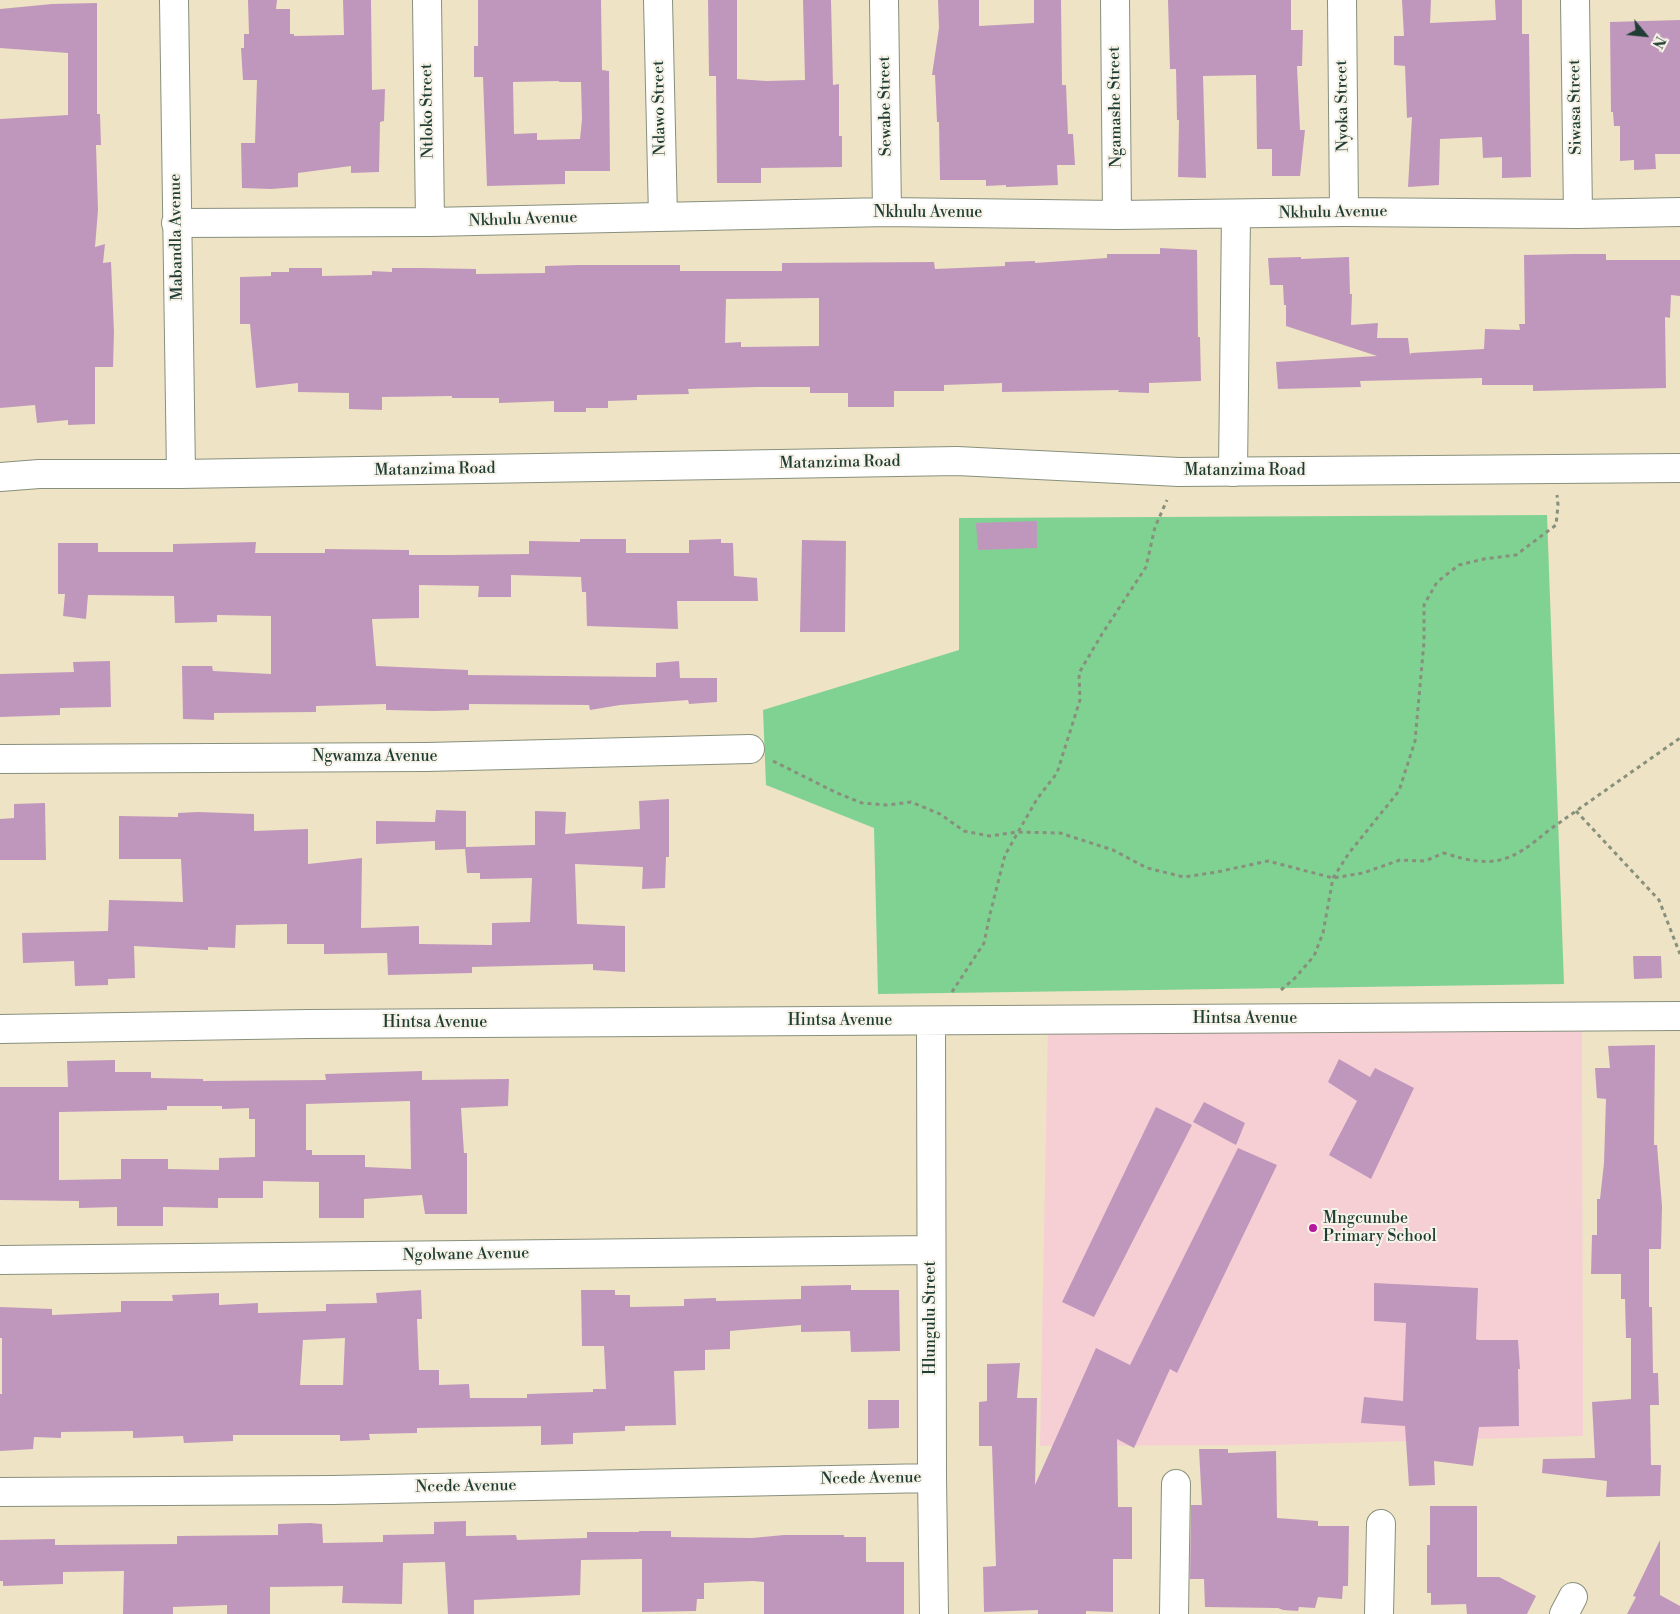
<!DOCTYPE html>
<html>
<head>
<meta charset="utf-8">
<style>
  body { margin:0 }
  #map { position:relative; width:1680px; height:1614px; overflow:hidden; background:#efe3c5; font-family:"Libre Bodoni",serif }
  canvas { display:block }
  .north { position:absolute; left:1620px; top:10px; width:50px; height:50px; -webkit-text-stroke:4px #f7f3e8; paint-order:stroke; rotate:118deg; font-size:14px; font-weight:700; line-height:20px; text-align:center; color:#1f3d34 }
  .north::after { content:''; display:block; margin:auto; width:18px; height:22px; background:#1f3d34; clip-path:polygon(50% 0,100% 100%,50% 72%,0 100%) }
</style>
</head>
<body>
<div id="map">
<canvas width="1680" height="1614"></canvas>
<div class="north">N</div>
</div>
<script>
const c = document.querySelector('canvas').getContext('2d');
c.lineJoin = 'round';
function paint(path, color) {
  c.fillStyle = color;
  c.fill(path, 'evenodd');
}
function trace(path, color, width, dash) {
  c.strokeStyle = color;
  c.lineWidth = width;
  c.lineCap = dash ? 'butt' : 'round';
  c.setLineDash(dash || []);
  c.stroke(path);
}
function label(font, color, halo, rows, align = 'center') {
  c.font = font + ' "Libre Bodoni",serif';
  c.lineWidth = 4;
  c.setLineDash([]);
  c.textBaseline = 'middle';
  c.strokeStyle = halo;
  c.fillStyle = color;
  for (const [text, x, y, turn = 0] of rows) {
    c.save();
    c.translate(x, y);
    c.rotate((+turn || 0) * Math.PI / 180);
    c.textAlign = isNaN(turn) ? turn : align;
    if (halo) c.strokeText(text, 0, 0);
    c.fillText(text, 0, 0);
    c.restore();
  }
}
paint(new Path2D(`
  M 1582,1017 L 1583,1436 L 1273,1445 L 1040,1446 L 1048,1020 Z`), '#f6cfd5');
paint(new Path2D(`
  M 1547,515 L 1564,984 L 878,994 L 874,828 L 766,785 L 763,710 L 959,650 L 959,518 Z`), '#80d293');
paint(new Path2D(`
  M 248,0 L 277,0 L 276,9 L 290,9 L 290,34 L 294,34 L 294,36 L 344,35 L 343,0 L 371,0 L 372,90 L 385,89 L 384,121 L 380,122 L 379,172 L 351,173 L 351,166 L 298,173 L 298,187 L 271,189 L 242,188 L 241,143 L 255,143 L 257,80 L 243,80 L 241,48 L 244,48 L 244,34 L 249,34 Z
  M 478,0 L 601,0 L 602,70 L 609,71 L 610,171 L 565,171 L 565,184 L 487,186 L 483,77 L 474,77 L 474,46 L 478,46 ZM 559,81 L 559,82 L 581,82 L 582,119 L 580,139 L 537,140 L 537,133 L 514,134 L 513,82 Z
  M 708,0 L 737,0 L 737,79 L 766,81 L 805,80 L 803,0 L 831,0 L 833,85 L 839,84 L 839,136 L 842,136 L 842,167 L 761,168 L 761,183 L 717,183 L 716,76 L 709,76 Z
  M 938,0 L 979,0 L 979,26 L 1034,23 L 1034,0 L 1061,0 L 1062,85 L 1066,85 L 1068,134 L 1073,134 L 1075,165 L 1057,165 L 1058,185 L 1006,187 L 1006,185 L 986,186 L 986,180 L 940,180 L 939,122 L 937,122 L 935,75 L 932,75 L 939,28 Z
  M 1168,0 L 1291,0 L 1291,30 L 1303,30 L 1302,66 L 1297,66 L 1300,130 L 1305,130 L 1300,176 L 1272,176 L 1272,149 L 1257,149 L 1256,75 L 1203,76 L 1206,178 L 1178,177 L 1179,120 L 1177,120 L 1176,69 L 1170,69 Z
  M 1402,0 L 1431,0 L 1430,23 L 1496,20 L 1495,0 L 1522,0 L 1522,34 L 1529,34 L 1531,177 L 1502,178 L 1502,157 L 1483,158 L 1482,137 L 1440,139 L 1439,185 L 1408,187 L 1412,117 L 1407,118 L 1405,66 L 1394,65 L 1394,36 L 1404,36 Z
  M 97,3 L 97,114 L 100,114 L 101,145 L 96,145 L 98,210 L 95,247 L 105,244 L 103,263 L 111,262 L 114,332 L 113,367 L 95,367 L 95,424 L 68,425 L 68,420 L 37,423 L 35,405 L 0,408 L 0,119 L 68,115 L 68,53 L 0,48 L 0,9 L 52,4 Z
  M 1680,20 L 1680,154 L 1655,154 L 1656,169 L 1634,170 L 1634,160 L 1620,161 L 1620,126 L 1614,126 L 1613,112 L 1611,112 L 1610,22 Z
  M 1160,248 L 1197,250 L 1198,337 L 1200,337 L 1201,381 L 1149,383 L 1149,393 L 1118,392 L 1119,390 L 1002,392 L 1002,383 L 944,385 L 944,391 L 894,391 L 894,407 L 848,407 L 848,393 L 810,393 L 810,387 L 758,387 L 688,389 L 689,394 L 637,395 L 637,400 L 608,401 L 608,408 L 586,408 L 586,412 L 554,412 L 554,401 L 499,403 L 499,398 L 452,398 L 452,396 L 382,397 L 382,410 L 349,409 L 349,393 L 298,392 L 298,383 L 256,388 L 250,324 L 240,324 L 240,277 L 271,276 L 271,272 L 289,272 L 289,268 L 322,268 L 322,276 L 372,275 L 372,271 L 392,272 L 392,268 L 421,268 L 476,269 L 476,274 L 545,273 L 545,266 L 577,265 L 680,265 L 680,271 L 782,271 L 782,263 L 934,262 L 935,269 L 1005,266 L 1005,262 L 1035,261 L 1035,263 L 1107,258 L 1107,254 L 1160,254 ZM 819,298 L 819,346 L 741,347 L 741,342 L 725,343 L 726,299 Z
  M 1574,254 L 1606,254 L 1606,260 L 1680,260 L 1680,296 L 1671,295 L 1670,318 L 1665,317 L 1666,388 L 1533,391 L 1533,385 L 1482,385 L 1482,378 L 1360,381 L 1361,387 L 1278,389 L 1276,362 L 1377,356 L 1286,326 L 1286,305 L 1284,305 L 1283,285 L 1270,285 L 1268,258 L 1301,257 L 1301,259 L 1349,257 L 1350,294 L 1352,294 L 1351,325 L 1378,323 L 1377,338 L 1408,338 L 1410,355 L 1411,353 L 1484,349 L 1485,329 L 1520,330 L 1519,324 L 1525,324 L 1524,255 Z
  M 1037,521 L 1037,548 L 978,550 L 976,523 Z
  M 580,539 L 626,539 L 626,553 L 689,553 L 689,540 L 721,539 L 721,543 L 733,543 L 734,576 L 757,578 L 758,601 L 677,601 L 678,629 L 587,626 L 586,592 L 582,592 L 581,577 L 511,575 L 511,597 L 478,597 L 479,586 L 419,585 L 419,618 L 372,619 L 376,666 L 468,670 L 468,675 L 656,677 L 656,663 L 679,661 L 680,678 L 717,678 L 717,702 L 689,704 L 688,700 L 620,705 L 590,710 L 589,705 L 469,704 L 469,710 L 434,711 L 386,710 L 386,704 L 316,706 L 316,712 L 214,713 L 214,720 L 183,719 L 182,666 L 212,666 L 213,671 L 271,674 L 271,616 L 217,615 L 217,622 L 175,623 L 174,596 L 88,595 L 86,619 L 63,616 L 65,594 L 58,594 L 58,543 L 98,543 L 98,552 L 173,552 L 173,544 L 256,542 L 255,553 L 325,553 L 325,549 L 409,550 L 409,555 L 450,555 L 529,554 L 529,541 L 580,542 Z
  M 802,540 L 846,541 L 845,632 L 800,632 Z
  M 110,661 L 111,707 L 60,708 L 60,715 L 0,717 L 0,674 L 74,672 L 73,662 Z
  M 669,799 L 669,857 L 666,857 L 665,888 L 642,889 L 643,867 L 575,864 L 577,924 L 625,926 L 625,972 L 593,970 L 593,964 L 472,967 L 472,973 L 388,975 L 387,953 L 324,954 L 324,944 L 287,944 L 287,924 L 236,925 L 235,948 L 208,947 L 208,950 L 134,946 L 135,978 L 108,979 L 108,985 L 75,986 L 74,961 L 23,963 L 22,933 L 108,931 L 109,900 L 183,902 L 181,859 L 119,859 L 119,816 L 178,817 L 178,813 L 198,812 L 254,814 L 254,831 L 308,829 L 308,864 L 362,858 L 361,928 L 419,926 L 419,944 L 492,945 L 492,923 L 530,922 L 532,878 L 480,879 L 480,873 L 467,873 L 465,849 L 435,850 L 435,841 L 376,844 L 376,821 L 435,822 L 436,810 L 466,811 L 466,847 L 535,845 L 535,811 L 566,812 L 565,834 L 640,829 L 639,801 Z
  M 45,803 L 46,860 L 0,860 L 0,819 L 14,818 L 14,804 Z
  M 1633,956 L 1661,956 L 1662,978 L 1634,979 Z
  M 1655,1045 L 1654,1145 L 1657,1145 L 1662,1206 L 1661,1249 L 1649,1249 L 1649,1307 L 1652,1307 L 1653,1373 L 1658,1373 L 1659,1405 L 1650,1405 L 1651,1465 L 1661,1465 L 1660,1496 L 1606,1497 L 1607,1481 L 1542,1473 L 1543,1459 L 1595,1458 L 1592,1402 L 1631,1399 L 1631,1338 L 1626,1338 L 1625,1299 L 1621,1299 L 1621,1274 L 1591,1274 L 1592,1235 L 1597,1235 L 1597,1199 L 1600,1199 L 1604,1163 L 1606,1099 L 1597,1098 L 1595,1068 L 1610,1068 L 1608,1046 Z
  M 1339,1059 L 1370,1077 L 1375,1068 L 1414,1088 L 1371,1179 L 1329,1155 L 1357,1101 L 1328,1082 Z
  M 115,1060 L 115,1072 L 151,1072 L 151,1078 L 203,1079 L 203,1081 L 326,1080 L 325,1074 L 422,1071 L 422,1080 L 509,1079 L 508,1106 L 461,1108 L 464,1153 L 467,1153 L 467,1214 L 425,1214 L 422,1195 L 364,1199 L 364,1218 L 319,1218 L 319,1182 L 263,1181 L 263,1198 L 218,1198 L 218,1208 L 163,1207 L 163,1226 L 117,1226 L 117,1207 L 79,1208 L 79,1201 L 0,1200 L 0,1087 L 68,1087 L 67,1061 ZM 410,1101 L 411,1169 L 365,1167 L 365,1155 L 312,1155 L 312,1150 L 306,1150 L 306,1104 ZM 167,1106 L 222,1106 L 222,1109 L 249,1108 L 249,1119 L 255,1119 L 255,1157 L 219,1158 L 219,1170 L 168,1169 L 168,1159 L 121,1159 L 121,1179 L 59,1180 L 59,1112 L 167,1110 Z
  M 1204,1102 L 1245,1123 L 1236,1145 L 1193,1122 Z
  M 1156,1107 L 1192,1125 L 1094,1317 L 1062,1302 Z
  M 1238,1148 L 1277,1165 L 1177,1373 L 1170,1369 L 1134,1448 L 1117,1439 L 1118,1507 L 1132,1507 L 1132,1559 L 1113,1559 L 1113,1612 L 1086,1611 L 1086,1614 L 1038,1614 L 1038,1610 L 984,1612 L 983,1567 L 996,1566 L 992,1446 L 979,1446 L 979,1402 L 987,1401 L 987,1364 L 1020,1363 L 1017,1398 L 1037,1398 L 1035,1485 L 1096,1348 L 1130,1365 Z
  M 1374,1283 L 1478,1288 L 1476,1339 L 1478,1340 L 1518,1340 L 1520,1369 L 1518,1369 L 1519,1426 L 1479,1427 L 1473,1466 L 1434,1461 L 1435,1485 L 1409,1486 L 1405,1426 L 1361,1423 L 1364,1397 L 1403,1401 L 1406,1323 L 1374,1321 Z
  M 851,1285 L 851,1290 L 899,1290 L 900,1351 L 851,1352 L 850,1331 L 801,1332 L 801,1325 L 730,1331 L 730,1349 L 705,1350 L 705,1370 L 674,1371 L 676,1425 L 625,1426 L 625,1431 L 573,1433 L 573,1444 L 541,1445 L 541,1426 L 417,1428 L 417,1433 L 369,1434 L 370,1440 L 340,1441 L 340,1435 L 233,1435 L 233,1441 L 184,1443 L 183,1436 L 133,1438 L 133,1431 L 61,1432 L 61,1438 L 34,1437 L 33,1449 L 0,1451 L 0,1394 L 2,1394 L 2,1338 L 0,1338 L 0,1307 L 52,1309 L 52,1315 L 121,1312 L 121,1301 L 173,1301 L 172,1295 L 219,1293 L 219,1305 L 258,1303 L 258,1313 L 326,1311 L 326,1304 L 377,1303 L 376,1293 L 421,1290 L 422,1319 L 417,1319 L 419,1370 L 439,1370 L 439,1385 L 469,1384 L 470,1398 L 527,1398 L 527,1394 L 593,1392 L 593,1389 L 606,1389 L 604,1346 L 582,1346 L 581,1290 L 615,1290 L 615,1295 L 630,1295 L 630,1307 L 684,1306 L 684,1299 L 716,1298 L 716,1301 L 801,1299 L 801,1286 ZM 345,1338 L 343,1385 L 300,1385 L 303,1340 Z
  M 868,1400 L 899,1400 L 899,1428 L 868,1429 Z
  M 1199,1449 L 1228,1449 L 1228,1453 L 1276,1451 L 1277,1518 L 1318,1521 L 1318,1526 L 1349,1526 L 1348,1586 L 1343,1586 L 1342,1599 L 1318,1597 L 1315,1608 L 1299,1607 L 1298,1611 L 1283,1610 L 1278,1608 L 1205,1607 L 1204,1579 L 1190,1579 L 1191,1505 L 1202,1505 Z
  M 1430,1506 L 1477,1506 L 1477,1577 L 1499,1577 L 1536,1596 L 1527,1614 L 1467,1614 L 1466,1604 L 1431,1605 L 1431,1593 L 1427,1593 L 1427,1545 L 1430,1545 Z
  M 466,1521 L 466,1536 L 516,1535 L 517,1540 L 587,1538 L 587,1532 L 639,1532 L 639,1531 L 671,1531 L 671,1537 L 752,1538 L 784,1535 L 844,1535 L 844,1537 L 866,1537 L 866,1562 L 904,1562 L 904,1614 L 764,1614 L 764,1582 L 753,1581 L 704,1583 L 704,1599 L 697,1599 L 696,1611 L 642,1612 L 642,1559 L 639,1559 L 581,1560 L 580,1595 L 474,1600 L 474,1614 L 448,1614 L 445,1562 L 403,1563 L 402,1604 L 342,1603 L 343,1586 L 270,1587 L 270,1614 L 227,1614 L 227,1605 L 173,1607 L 173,1614 L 123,1614 L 124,1571 L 63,1572 L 63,1584 L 3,1586 L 3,1581 L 0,1581 L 0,1540 L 55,1539 L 55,1545 L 177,1544 L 177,1536 L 278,1535 L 278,1524 L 310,1523 L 322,1524 L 323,1543 L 383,1542 L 383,1535 L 434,1534 L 434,1522 Z
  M 1660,1540 L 1660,1595 L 1680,1606 L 1680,1614 L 1627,1614 L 1636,1597 L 1633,1596 Z`), '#c097bc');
const street = new Path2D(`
  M 427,0 L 430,222
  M 658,0 L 663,217
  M 884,0 L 887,212
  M 1115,0 L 1117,215
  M 1342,0 L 1344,212
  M 1575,0 L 1578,214
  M 176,223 L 430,222 L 887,212 L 1117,215 L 1344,212 L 1578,214 L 1680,212
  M 1233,472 L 1236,214
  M 0,759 L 427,757 L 750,749
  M 931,1021 L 932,1478 L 934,1614
  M 0,1029 L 308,1024 L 1680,1016
  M 0,1260 L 931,1250
  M 0,1492 L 333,1490 L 932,1478
  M 1174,1614 L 1176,1484
  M 1379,1614 L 1381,1524
  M 1564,1614 L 1573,1597`);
const secondary = new Path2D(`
  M 174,0 L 181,474
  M 0,477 L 39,474 L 181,474 L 957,461 L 1179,472 L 1680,468`);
trace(street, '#87907c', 30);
trace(secondary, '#87907c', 30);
trace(new Path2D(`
  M 773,761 L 837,793 L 862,803 L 887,805 L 911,802 L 940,814 L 964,831 L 990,836 L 1017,832 L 1060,833 L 1113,850 L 1147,868 L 1184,877 L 1217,872 L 1268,861 L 1333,878 L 1363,873 L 1400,860 L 1425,861 L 1444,853 C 1493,869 1510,863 1549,830 L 1680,738
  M 1576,811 L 1659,900 L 1680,954
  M 1281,990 L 1295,978 L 1314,956 L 1323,933 L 1333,878 L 1349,853 L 1399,791 L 1415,741 L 1424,642 L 1424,605 L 1437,582 L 1459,565 L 1484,559 L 1516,555 L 1556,525 L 1558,505 L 1557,495
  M 952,992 L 984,943 L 990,914 L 1005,855 L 1037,799 L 1057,773 L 1080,700 L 1079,673 L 1102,634 L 1146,567 L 1155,527 L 1167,500`), '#87907c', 3, [4, 4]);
trace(street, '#fff', 28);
trace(secondary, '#fff', 28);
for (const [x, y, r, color] of [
  [1313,1228,5,"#b5179e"]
]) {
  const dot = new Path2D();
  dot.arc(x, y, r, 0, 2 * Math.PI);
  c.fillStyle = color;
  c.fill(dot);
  trace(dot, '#f7f3e8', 2);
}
label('16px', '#1f3d34', '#f7f3e8', [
  ["Sewabe Street",886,106,-91],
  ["Nyoka Street",1343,106,-91],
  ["Ngamashe Street",1116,107,-91],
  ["Siwasa Street",1576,107,-91],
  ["Ndawo Street",660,108,-91],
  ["Ntloko Street",428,111,-91],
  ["Nkhulu Avenue",928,213],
  ["Nkhulu Avenue",1333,213,-1],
  ["Nkhulu Avenue",523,220,-2],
  ["Mabandla Avenue",177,237,-91],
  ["Matanzima Road",840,463,-1],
  ["Matanzima Road",435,470,-1],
  ["Matanzima Road",1245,471],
  ["Ngwamza Avenue",375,757],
  ["Hintsa Avenue",1245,1019],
  ["Hintsa Avenue",840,1021],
  ["Hintsa Avenue",435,1023],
  ["Ngolwane Avenue",466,1255,-1],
  ["Hlungulu Street",931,1318,-90],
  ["Ncede Avenue",871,1479,-1],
  ["Ncede Avenue",466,1487,-1]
]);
label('16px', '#1f3d34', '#f7f3e8', [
  ["Mngcunube",1323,1219],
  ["Primary School",1323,1237]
], 'left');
</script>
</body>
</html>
